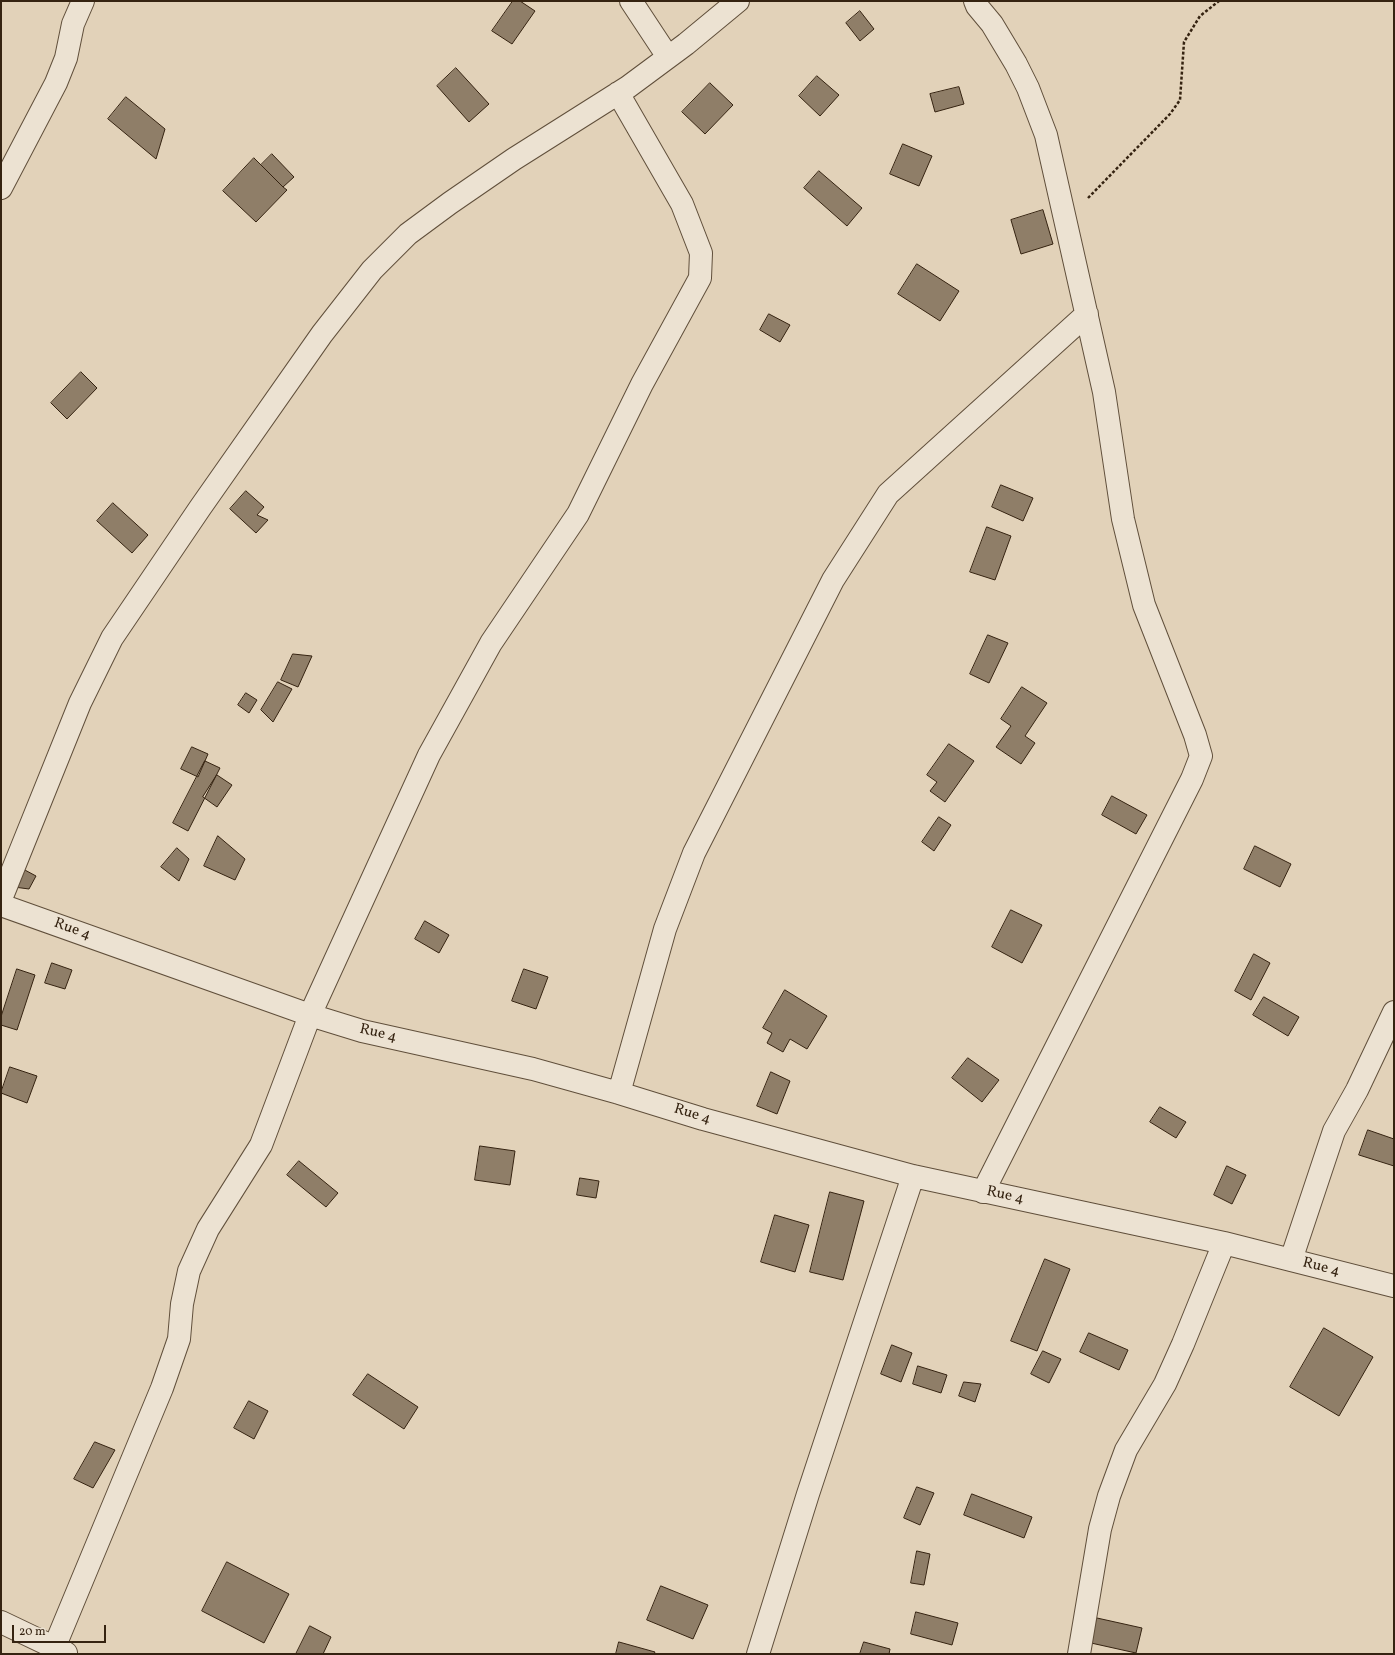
<!DOCTYPE html>
<html>
<head>
<meta charset="utf-8">
<style>
  body { margin:0 }
  #map { position:relative; width:1395px; height:1655px; overflow:hidden; background:#e2d2b9; font-family:Vollkorn,serif }
  canvas { display:block }
  .frame { position:absolute; inset:0; border:2px solid #352311; pointer-events:none }
  .scale { position:absolute; left:12px; top:1625px; width:94px; height:18px; box-sizing:border-box; border:2px solid #352311; border-top:0; padding-left:5px; font-size:12px; line-height:14px; white-space:nowrap; color:#352311; -webkit-text-stroke:3px #ece2d2; paint-order:stroke }
</style>
</head>
<body>
<div id="map">
<canvas width="1395" height="1655"></canvas>
<div class="frame"></div>
<div class="scale">20 m</div>
</div>
<script>
const c = document.querySelector('canvas').getContext('2d');
c.lineJoin = 'round';
function paint(path, color) {
  c.fillStyle = color;
  c.fill(path, 'evenodd');
}
function trace(path, color, width, dash) {
  c.strokeStyle = color;
  c.lineWidth = width;
  c.lineCap = dash ? 'butt' : 'round';
  c.setLineDash(dash || []);
  c.stroke(path);
}
function label(font, color, halo, rows, align = 'center') {
  c.font = font + ' Vollkorn,serif';
  c.lineWidth = 3;
  c.setLineDash([]);
  c.textBaseline = 'middle';
  c.strokeStyle = halo;
  c.fillStyle = color;
  for (const [text, x, y, turn = 0] of rows) {
    c.save();
    c.translate(x, y);
    c.rotate((+turn || 0) * Math.PI / 180);
    c.textAlign = isNaN(turn) ? turn : align;
    if (halo) c.strokeText(text, 0, 0);
    c.fillText(text, 0, 0);
    c.restore();
  }
}
const building = new Path2D(`
  M 513,1 L 520,1 L 535,11 L 512,44 L 492,31 Z
  M 860,11 L 874,29 L 860,41 L 846,23 Z
  M 456,68 L 489,104 L 469,122 L 437,86 Z
  M 817,76 L 839,95 L 820,116 L 799,96 Z
  M 710,83 L 733,105 L 705,134 L 682,112 Z
  M 959,87 L 964,104 L 935,112 L 930,94 Z
  M 126,97 L 165,129 L 156,159 L 108,119 Z
  M 903,144 L 932,156 L 919,186 L 890,174 Z
  M 272,154 L 294,177 L 283,187 L 261,165 Z
  M 254,158 L 283,187 L 287,190 L 256,222 L 223,191 Z
  M 819,171 L 862,208 L 847,226 L 804,188 Z
  M 1043,210 L 1053,244 L 1021,254 L 1011,220 Z
  M 917,264 L 959,291 L 940,321 L 898,294 Z
  M 769,314 L 790,325 L 780,342 L 760,330 Z
  M 81,372 L 97,388 L 67,419 L 51,403 Z
  M 1001,485 L 1033,498 L 1023,521 L 992,507 Z
  M 246,491 L 264,507 L 257,515 L 268,520 L 256,533 L 230,509 Z
  M 113,503 L 148,535 L 132,553 L 97,521 Z
  M 987,527 L 1011,536 L 995,580 L 970,572 Z
  M 988,635 L 1008,643 L 989,683 L 970,674 Z
  M 293,654 L 312,656 L 298,687 L 281,680 Z
  M 278,682 L 292,689 L 273,722 L 261,710 Z
  M 1022,687 L 1047,703 L 1025,736 L 1035,743 L 1021,764 L 996,747 L 1011,726 L 1001,719 Z
  M 246,693 L 257,700 L 249,713 L 238,705 Z
  M 949,744 L 974,761 L 945,802 L 930,791 L 937,782 L 927,775 Z
  M 192,747 L 208,754 L 198,777 L 181,769 Z
  M 205,761 L 220,768 L 188,831 L 173,823 Z
  M 217,775 L 232,785 L 217,807 L 203,797 Z
  M 1112,796 L 1147,815 L 1136,834 L 1102,815 Z
  M 939,817 L 951,825 L 934,851 L 922,842 Z
  M 218,836 L 245,859 L 235,880 L 204,866 Z
  M 1255,846 L 1291,864 L 1280,887 L 1244,869 Z
  M 177,848 L 189,859 L 179,881 L 161,867 Z
  M 23,869 L 36,876 L 29,889 L 14,887 Z
  M 1011,910 L 1042,925 L 1022,963 L 992,947 Z
  M 425,921 L 449,935 L 439,953 L 415,939 Z
  M 1254,954 L 1270,963 L 1251,1000 L 1235,991 Z
  M 52,963 L 72,970 L 65,989 L 45,983 Z
  M 17,969 L 35,975 L 17,1030 L 1,1025 L 1,1017 Z
  M 524,969 L 548,977 L 536,1009 L 512,1001 Z
  M 785,990 L 827,1016 L 807,1049 L 790,1039 L 783,1052 L 767,1043 L 772,1033 L 763,1028 Z
  M 1264,997 L 1299,1017 L 1288,1036 L 1253,1015 Z
  M 968,1058 L 999,1080 L 982,1102 L 952,1078 Z
  M 10,1067 L 37,1076 L 27,1103 L 1,1093 Z
  M 771,1072 L 790,1081 L 777,1114 L 757,1106 Z
  M 1160,1107 L 1186,1122 L 1176,1138 L 1150,1122 Z
  M 1368,1130 L 1394,1139 L 1394,1166 L 1359,1155 Z
  M 480,1146 L 515,1151 L 510,1185 L 475,1180 Z
  M 299,1161 L 338,1193 L 326,1207 L 287,1175 Z
  M 1227,1166 L 1246,1175 L 1232,1204 L 1214,1195 Z
  M 580,1178 L 599,1181 L 596,1198 L 577,1195 Z
  M 830,1192 L 864,1201 L 843,1280 L 810,1272 Z
  M 775,1215 L 809,1225 L 795,1272 L 761,1262 Z
  M 1045,1259 L 1070,1269 L 1037,1351 L 1011,1341 Z
  M 1324,1328 L 1373,1357 L 1339,1416 L 1290,1387 Z
  M 1089,1333 L 1128,1350 L 1119,1370 L 1080,1352 Z
  M 892,1345 L 912,1353 L 901,1382 L 881,1374 Z
  M 1043,1351 L 1061,1359 L 1049,1383 L 1031,1374 Z
  M 918,1366 L 947,1375 L 941,1393 L 913,1384 Z
  M 368,1374 L 418,1407 L 404,1429 L 353,1395 Z
  M 964,1382 L 981,1384 L 975,1402 L 959,1396 Z
  M 249,1401 L 268,1411 L 254,1439 L 234,1428 Z
  M 95,1442 L 115,1450 L 93,1488 L 74,1479 Z
  M 917,1487 L 934,1493 L 920,1525 L 904,1518 Z
  M 972,1494 L 1032,1517 L 1024,1538 L 964,1515 Z
  M 917,1551 L 930,1554 L 924,1585 L 911,1583 Z
  M 227,1562 L 289,1594 L 264,1643 L 202,1611 Z
  M 661,1586 L 708,1605 L 693,1639 L 647,1620 Z
  M 916,1612 L 958,1623 L 952,1645 L 911,1634 Z
  M 1097,1618 L 1142,1628 L 1136,1653 L 1091,1643 Z
  M 310,1626 L 331,1637 L 323,1654 L 296,1654 Z
  M 619,1642 L 655,1652 L 654,1654 L 616,1654 Z
  M 864,1642 L 890,1649 L 889,1654 L 860,1654 Z`);
paint(building, '#8f7e68');
trace(building, '#352311', 1);
const minor = new Path2D(`
  M 631,1 L 668,57
  M 975,1 L 977,6 L 992,24 L 1016,64 L 1028,88 L 1046,135 L 1104,392 L 1123,519 L 1144,605 L 1195,735 L 1201,756 L 1192,779 L 983,1192
  M 1,188 L 56,83 L 66,58 L 73,24 L 83,1
  M 1,899 L 80,703 L 112,638 L 200,508 L 322,334 L 372,270 L 408,234 L 450,203 L 514,159 L 628,87 L 686,44 L 738,1
  M 1,905 L 310,1015 L 362,1031 L 533,1069 L 619,1093 L 703,1119 L 913,1176 L 1224,1243 L 1394,1286
  M 619,1093 L 665,929 L 694,853 L 833,580 L 888,494 L 1087,314
  M 1291,1260 L 1334,1131 L 1357,1090 L 1394,1012
  M 1,1622 L 66,1653
  M 54,1648 L 162,1388 L 179,1339 L 182,1304 L 189,1271 L 208,1229 L 261,1145 L 310,1015 L 429,755 L 491,643 L 578,514 L 642,384 L 700,278 L 701,253 L 682,204 L 618,93
  M 758,1654 L 808,1494 L 913,1176
  M 1079,1654 L 1100,1529 L 1109,1496 L 1126,1450 L 1165,1384 L 1183,1344 L 1224,1243`);
trace(minor, '#604f3b', 24);
trace(new Path2D(`
  M 1088,198 L 1170,114 L 1180,100 L 1184,42 L 1200,16 L 1219,1`), '#352311', 2.5, [3, 2]);
trace(minor, '#ece2d2', 22);
label('15px', '#352311', '#ece2d2', [
  ["Rue 4",72,930,20],
  ["Rue 4",378,1034,13],
  ["Rue 4",692,1115,17],
  ["Rue 4",1005,1196,12],
  ["Rue 4",1321,1268,14]
]);
</script>
</body>
</html>
